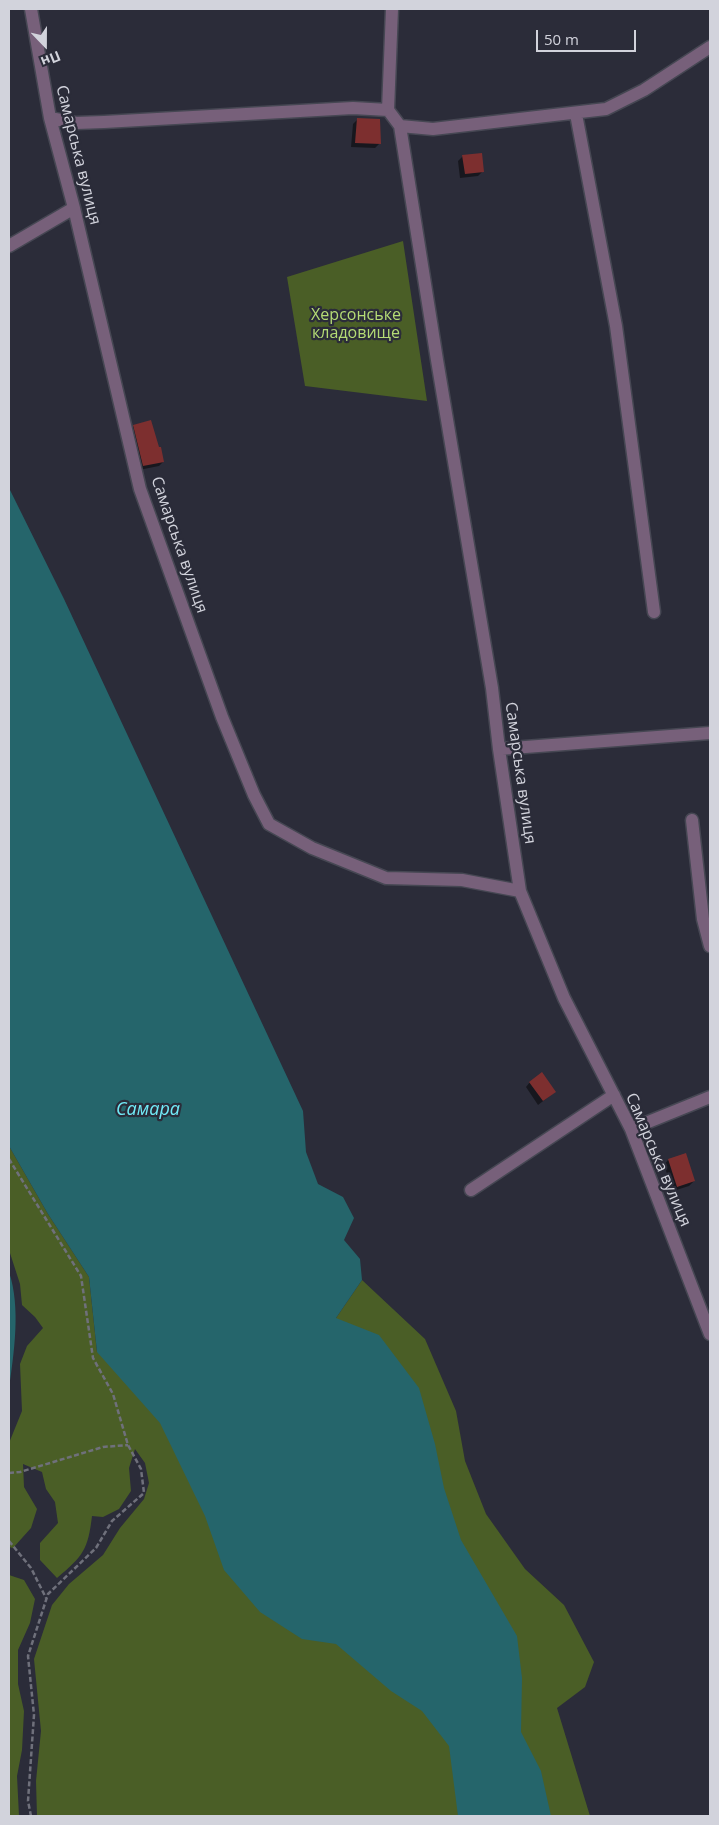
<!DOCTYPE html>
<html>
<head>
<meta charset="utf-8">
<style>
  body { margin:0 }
  #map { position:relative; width:719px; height:1825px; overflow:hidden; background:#2b2c39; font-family:"Open Sans",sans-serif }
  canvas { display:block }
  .frame { position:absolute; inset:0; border:10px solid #d2d3dc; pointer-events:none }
  .north { position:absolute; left:20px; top:20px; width:50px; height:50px; -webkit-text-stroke:4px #2b2c39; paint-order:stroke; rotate:158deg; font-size:14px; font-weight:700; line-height:20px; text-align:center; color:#d2d3dc }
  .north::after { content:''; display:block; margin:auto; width:18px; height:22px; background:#d2d3dc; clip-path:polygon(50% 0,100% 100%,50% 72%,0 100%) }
  .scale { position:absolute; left:536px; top:30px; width:100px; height:22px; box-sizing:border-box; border:2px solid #d2d3dc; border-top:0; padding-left:6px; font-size:15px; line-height:18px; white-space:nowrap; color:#d2d3dc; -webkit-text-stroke:4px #2b2c39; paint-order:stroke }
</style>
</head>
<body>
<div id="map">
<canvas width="719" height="1825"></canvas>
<div class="frame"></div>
<div class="north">Пн</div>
<div class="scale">50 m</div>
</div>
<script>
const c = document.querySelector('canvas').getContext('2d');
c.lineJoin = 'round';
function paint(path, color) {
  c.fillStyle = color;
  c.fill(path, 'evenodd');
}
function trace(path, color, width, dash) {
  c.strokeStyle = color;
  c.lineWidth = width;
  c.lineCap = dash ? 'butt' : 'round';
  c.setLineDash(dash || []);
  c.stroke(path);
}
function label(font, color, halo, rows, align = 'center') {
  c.font = font + ' "Open Sans",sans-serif';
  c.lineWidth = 4.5;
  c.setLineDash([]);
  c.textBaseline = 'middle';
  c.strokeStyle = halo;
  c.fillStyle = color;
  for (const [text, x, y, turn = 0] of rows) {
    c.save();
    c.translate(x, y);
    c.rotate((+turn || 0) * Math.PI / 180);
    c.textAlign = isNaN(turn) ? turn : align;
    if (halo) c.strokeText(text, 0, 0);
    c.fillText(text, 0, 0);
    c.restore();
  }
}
paint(new Path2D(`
  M 403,241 L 427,401 L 305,386 L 287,277 Z
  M 9,1146 L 48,1214 L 89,1277 L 97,1352 L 336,1318 L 362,1280 L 425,1339 L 456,1411 L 465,1461 L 486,1514 L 525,1569 L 564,1605 L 594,1662 L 585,1687 L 557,1708 L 590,1816 L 37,1816 L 36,1781 L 41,1731 L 34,1659 L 52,1605 L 69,1584 L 103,1555 L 120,1528 L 144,1499 L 149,1483 L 145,1463 L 135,1449 L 129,1468 L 131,1491 L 119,1509 L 103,1517 L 92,1516 C 88,1550 83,1556 57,1578 L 40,1560 L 40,1543 L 58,1523 L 55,1502 L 46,1489 L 42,1472 L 23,1464 L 24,1487 L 37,1509 L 31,1528 L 13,1548 L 9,1547 L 9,1443 L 22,1411 L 20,1364 L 27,1346 L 43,1328 L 35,1317 L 22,1305 L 20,1284 L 9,1250 Z
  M 9,1575 L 24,1580 L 35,1599 L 30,1623 L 18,1650 L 18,1684 L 24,1711 L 22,1750 L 17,1776 L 19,1816 L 9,1816 Z`), '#4a5e26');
paint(new Path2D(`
  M 9,488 L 64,599 L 303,1111 L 306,1152 L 318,1184 L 343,1197 L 354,1218 L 344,1240 L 360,1259 L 362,1280 L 336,1318 L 379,1335 L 419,1388 L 435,1444 L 444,1488 L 461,1540 L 517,1636 L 522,1678 L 521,1732 L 541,1771 L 551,1816 L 458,1816 L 449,1746 L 422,1711 L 391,1691 L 336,1644 L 302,1639 L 260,1612 L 224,1570 L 205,1516 L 160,1423 L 97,1352 L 89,1277 L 48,1214 L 9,1146 Z
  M 9,1272 C 21,1308 14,1352 9,1389 Z`), '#25656b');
paint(new Path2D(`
  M 357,120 L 380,143 L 375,148 L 351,147 L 353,124 Z
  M 463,156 L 483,171 L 478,176 L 460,178 L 458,161 Z
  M 134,426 L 163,462 L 159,466 L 139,470 L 130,431 Z
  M 530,1082 L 555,1092 L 538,1105 L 526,1087 Z
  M 668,1160 L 694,1181 L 689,1186 L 673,1191 L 664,1165 Z`), '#0007');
paint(new Path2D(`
  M 357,118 L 380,119 L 381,144 L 355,143 Z
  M 482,153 L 484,172 L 465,174 L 462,155 Z
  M 151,420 L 159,447 L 161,447 L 164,462 L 143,466 L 133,425 Z
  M 542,1072 L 556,1092 L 543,1101 L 529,1082 Z
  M 686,1153 L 695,1181 L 677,1187 L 668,1159 Z`), '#7d2f2f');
const minor = new Path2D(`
  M 31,9 L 50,118 L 74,208 L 140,489 L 222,717 L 254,795 L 269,824 L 312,848 L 386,878 L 462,880 L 520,891
  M 388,110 L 392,9
  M 576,114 L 616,326 L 654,612
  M 50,118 L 76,123 L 104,122 L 353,108 L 388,110 L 400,126 L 433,129 L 606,109 L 644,90 L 710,47
  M 400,126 L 437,360 L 492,688 L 499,749 L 520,891 L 564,998 L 631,1129 L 710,1334
  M 9,246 L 74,208
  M 499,749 L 710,733
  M 692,820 L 703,919 L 710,946
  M 631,1129 L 710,1097
  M 471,1190 L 614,1095`);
trace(minor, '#464753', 15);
trace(new Path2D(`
  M 9,1159 L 81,1276 L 93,1358 L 113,1394 L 128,1445 L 141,1469 L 144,1493 L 112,1521 L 96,1548 L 48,1594 L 28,1656 L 34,1715 L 28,1801 L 31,1816
  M 9,1473 L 20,1472 L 103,1447 L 128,1445
  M 9,1541 L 31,1568 L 46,1598`), '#6f707b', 2.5, [5, 2.5]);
trace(minor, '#77607a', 12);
label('16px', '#d2d3dc', '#2b2c39', [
  ["Самарська вулиця",78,155,76],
  ["Самарська вулиця",179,545,71],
  ["Самарська вулиця",520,773,82],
  ["Самарська вулиця",658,1160,67]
]);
label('16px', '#b5dc75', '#2b2c39', [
  ["Херсонське",356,315],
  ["кладовище",356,333]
]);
label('italic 18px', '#71ebf8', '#2b2c39', [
  ["Самара",148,1110]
]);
</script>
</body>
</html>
